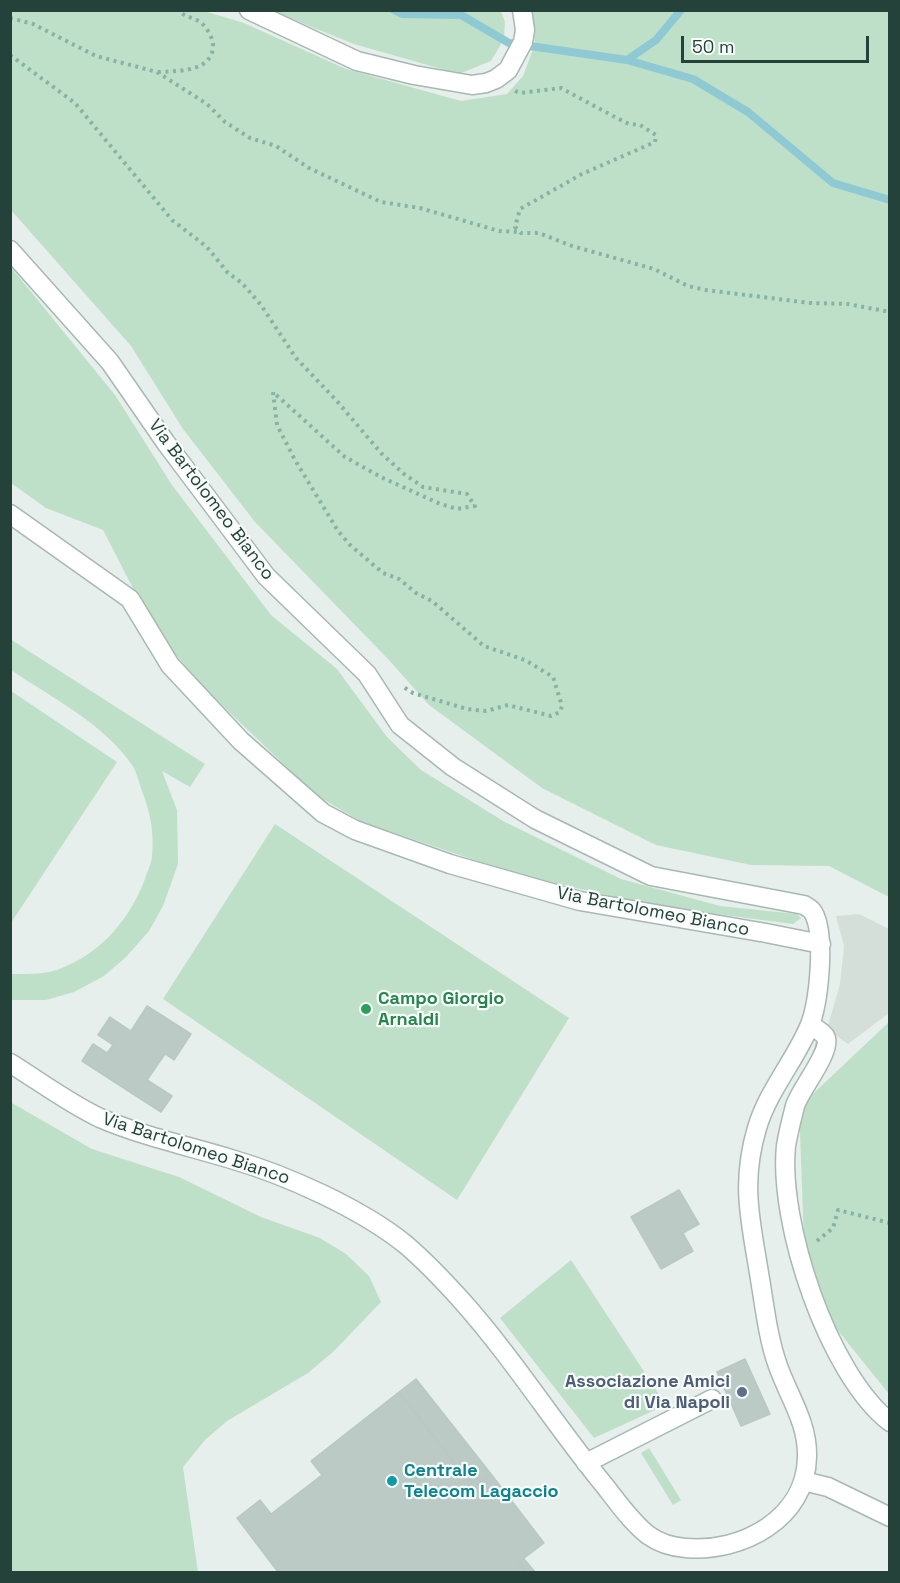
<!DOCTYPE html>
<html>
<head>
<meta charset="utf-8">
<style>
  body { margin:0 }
  #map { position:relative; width:900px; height:1583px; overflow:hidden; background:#e6efeb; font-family:"Space Grotesk",sans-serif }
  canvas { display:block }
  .frame { position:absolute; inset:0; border:12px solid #24423a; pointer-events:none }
  .scale { position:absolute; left:681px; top:36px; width:188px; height:27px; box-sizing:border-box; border:3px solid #24423a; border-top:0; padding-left:8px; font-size:18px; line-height:21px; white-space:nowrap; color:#24423a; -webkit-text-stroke:4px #f7fbf9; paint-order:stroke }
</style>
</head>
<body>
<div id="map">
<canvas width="900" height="1583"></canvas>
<div class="frame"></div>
<div class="scale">50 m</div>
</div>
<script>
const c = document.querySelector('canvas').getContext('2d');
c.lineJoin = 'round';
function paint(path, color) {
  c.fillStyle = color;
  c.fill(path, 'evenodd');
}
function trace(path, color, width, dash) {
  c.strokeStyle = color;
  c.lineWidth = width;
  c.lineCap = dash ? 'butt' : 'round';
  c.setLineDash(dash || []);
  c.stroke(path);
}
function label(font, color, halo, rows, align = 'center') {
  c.font = font + ' "Space Grotesk",sans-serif';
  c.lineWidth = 4.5;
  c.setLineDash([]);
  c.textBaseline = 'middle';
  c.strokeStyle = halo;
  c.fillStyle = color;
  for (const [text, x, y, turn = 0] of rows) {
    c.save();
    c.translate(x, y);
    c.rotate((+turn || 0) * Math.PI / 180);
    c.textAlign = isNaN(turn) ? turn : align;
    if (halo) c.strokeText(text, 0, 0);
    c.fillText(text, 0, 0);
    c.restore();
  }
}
paint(new Path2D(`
  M 859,914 L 889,929 L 889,1013 L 848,1044 L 827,1029 L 840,984 L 844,946 L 836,916 Z`), '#d4dfda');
paint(new Path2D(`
  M 10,11 L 204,11 L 244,23 L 346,69 L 461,101 L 507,94 L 523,76 L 535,44 L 531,11 L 889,11 L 889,897 L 829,866 L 751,865 L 656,845 L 542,788 L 429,705 L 388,659 L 255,522 L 183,429 L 131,346 L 11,210 Z
  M 272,11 L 501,11 L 505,22 L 504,39 L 491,61 L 459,74 L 354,44 Z
  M 10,266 L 115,395 L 172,485 L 271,615 L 337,669 L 387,737 L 421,770 L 503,821 L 621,879 L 720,906 L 797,914 L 801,918 L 793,924 L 654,906 L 515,874 L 360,821 L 316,795 L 204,688 L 154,629 L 103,530 L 46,508 L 11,483 Z
  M 10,639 L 205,764 L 190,787 L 162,771 L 177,810 L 178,864 L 163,906 L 149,931 L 126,957 L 104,976 L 74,992 L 46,1000 L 11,1000 L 11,974 C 29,974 47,975 64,967 C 103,951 130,918 145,879 C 147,872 151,865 152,857 C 154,832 151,814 142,791 C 139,783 137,772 132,765 C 103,723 52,698 11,670 Z
  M 11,691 L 117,762 L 11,923 Z
  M 275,824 L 569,1018 L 457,1200 L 163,999 Z
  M 889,1022 L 889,1394 L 827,1317 L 804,1242 L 799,1107 Z
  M 10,1102 L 92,1149 L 179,1177 L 261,1217 L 320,1238 L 346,1254 L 369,1276 L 381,1302 L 334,1351 L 308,1373 L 227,1421 L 205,1440 L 183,1467 L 198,1572 L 11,1572 Z
  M 571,1260 L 666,1405 L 594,1438 L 500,1318 Z
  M 649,1448 L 681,1500 L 673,1505 L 641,1453 Z`), '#bfe0c8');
trace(new Path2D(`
  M 394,10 L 402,14 L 461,15 L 509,43 L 627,60 L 693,79 L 748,112 L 833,183 L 890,200
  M 627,60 L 656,40 L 681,10`), '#8ec9d4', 8);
const building = new Path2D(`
  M 147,1006 L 191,1034 L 174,1060 L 165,1054 L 147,1080 L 172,1096 L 161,1112 L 82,1061 L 93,1044 L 107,1053 L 113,1045 L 98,1035 L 110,1017 L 131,1031 Z
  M 679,1190 L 699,1224 L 683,1233 L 693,1251 L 661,1269 L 631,1217 Z
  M 745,1359 L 770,1414 L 741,1426 L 717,1372 Z
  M 416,1379 L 491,1474 L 473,1487 L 399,1392 Z
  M 399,1392 L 473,1487 L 491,1474 L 544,1543 L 519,1562 L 526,1571 L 524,1572 L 278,1572 L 237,1518 L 260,1500 L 271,1514 L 322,1475 L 311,1461 Z
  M 524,1559 L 535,1572 L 524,1572 L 526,1571 L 519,1562 Z`);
paint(building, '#bbcac4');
trace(building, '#b8c9c2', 1.5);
const minor = new Path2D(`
  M 249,10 L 357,61 L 414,75 L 472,85 L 486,83 L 496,79 L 508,70 L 523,42 L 525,30 L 522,10
  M 10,250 L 110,362 L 166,443 L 266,576 L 367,674 L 400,725 L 453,767 L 535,819 L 651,876 L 804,905 C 810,909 812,909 815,916 C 825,939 819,1004 809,1027 C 794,1062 768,1091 757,1128 C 740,1185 751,1222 760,1279 C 765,1309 768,1338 778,1366 C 789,1397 808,1423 807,1457 C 806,1519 741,1553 686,1548 C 672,1547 659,1543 648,1535 C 629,1520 615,1498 600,1480 C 553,1422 512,1357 462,1301 C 444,1281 425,1261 405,1244 C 360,1208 286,1175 231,1159 C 188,1146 142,1136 100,1118 C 70,1104 39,1081 10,1063
  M 10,514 L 130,599 L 170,665 L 241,741 L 323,813 L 355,830 L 450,864 L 580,901 L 766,933 L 821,944
  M 811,1025 C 815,1028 822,1032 825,1036 C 834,1049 799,1091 795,1106 C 792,1118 788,1133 786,1146 C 778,1222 828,1374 890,1422
  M 586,1463 L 712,1399
  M 803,1481 L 828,1487 L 890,1517`);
trace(minor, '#a8b8b2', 21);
trace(new Path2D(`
  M 10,18 L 33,24 L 96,56 L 157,72 L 207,104 L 225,122 L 250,138 L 276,146 L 309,168 L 381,202 L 420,208 L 499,231 L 520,232
  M 10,55 L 75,103 L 172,220 L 207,247 L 228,273 L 242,283 L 261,305 L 296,358 L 336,400 L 381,453 L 404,474 L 423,487 L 467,494 L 475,506 L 457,509 L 438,503 L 381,477 L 345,457 L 273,392 L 277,425 L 295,460 L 338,531 L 350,545 L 383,573 L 399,579 L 416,593 L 432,601 L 484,646 L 525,660 L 553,677 L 562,706 L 560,712 L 551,716 L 508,705 L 486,711 L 467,709 L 413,693 L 402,686
  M 158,72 C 179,71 214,72 213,44 C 212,36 206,26 199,21 C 191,17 185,17 178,10
  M 515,91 L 520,93 L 561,88 L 613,116 L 629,124 L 640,125 L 656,135 L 655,142 L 582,174 L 520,209 L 515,227 L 521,233 L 539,233 L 572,246 L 654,269 L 688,286 L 706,290 L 810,303 L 848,304 L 890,312
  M 817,1241 L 833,1228 L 838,1210 L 890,1223`), '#86b3a5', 4, [3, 4.5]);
trace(minor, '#fff', 18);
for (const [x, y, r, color] of [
  [366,1009,6,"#2e9e5b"],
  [742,1392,6,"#5c6f8a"],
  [392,1481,6,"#0f9aa8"]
]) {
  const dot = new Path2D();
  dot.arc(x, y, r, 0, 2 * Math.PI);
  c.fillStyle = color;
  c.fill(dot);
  trace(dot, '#f7fbf9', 2);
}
label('18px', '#24423a', '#f7fbf9', [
  ["Via Bartolomeo Bianco",211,500,53],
  ["Via Bartolomeo Bianco",653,912,11],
  ["Via Bartolomeo Bianco",196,1149,18]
]);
label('bold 18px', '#27864d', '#f7fbf9', [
  ["Campo Giorgio",378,999],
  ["Arnaldi",378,1020]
], 'left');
label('bold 18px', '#4e5e75', '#f7fbf9', [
  ["Associazione Amici",730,1382],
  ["di Via Napoli",730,1403]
], 'right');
label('bold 18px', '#0d838f', '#f7fbf9', [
  ["Centrale",404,1471],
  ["Telecom Lagaccio",404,1492]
], 'left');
</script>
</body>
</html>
